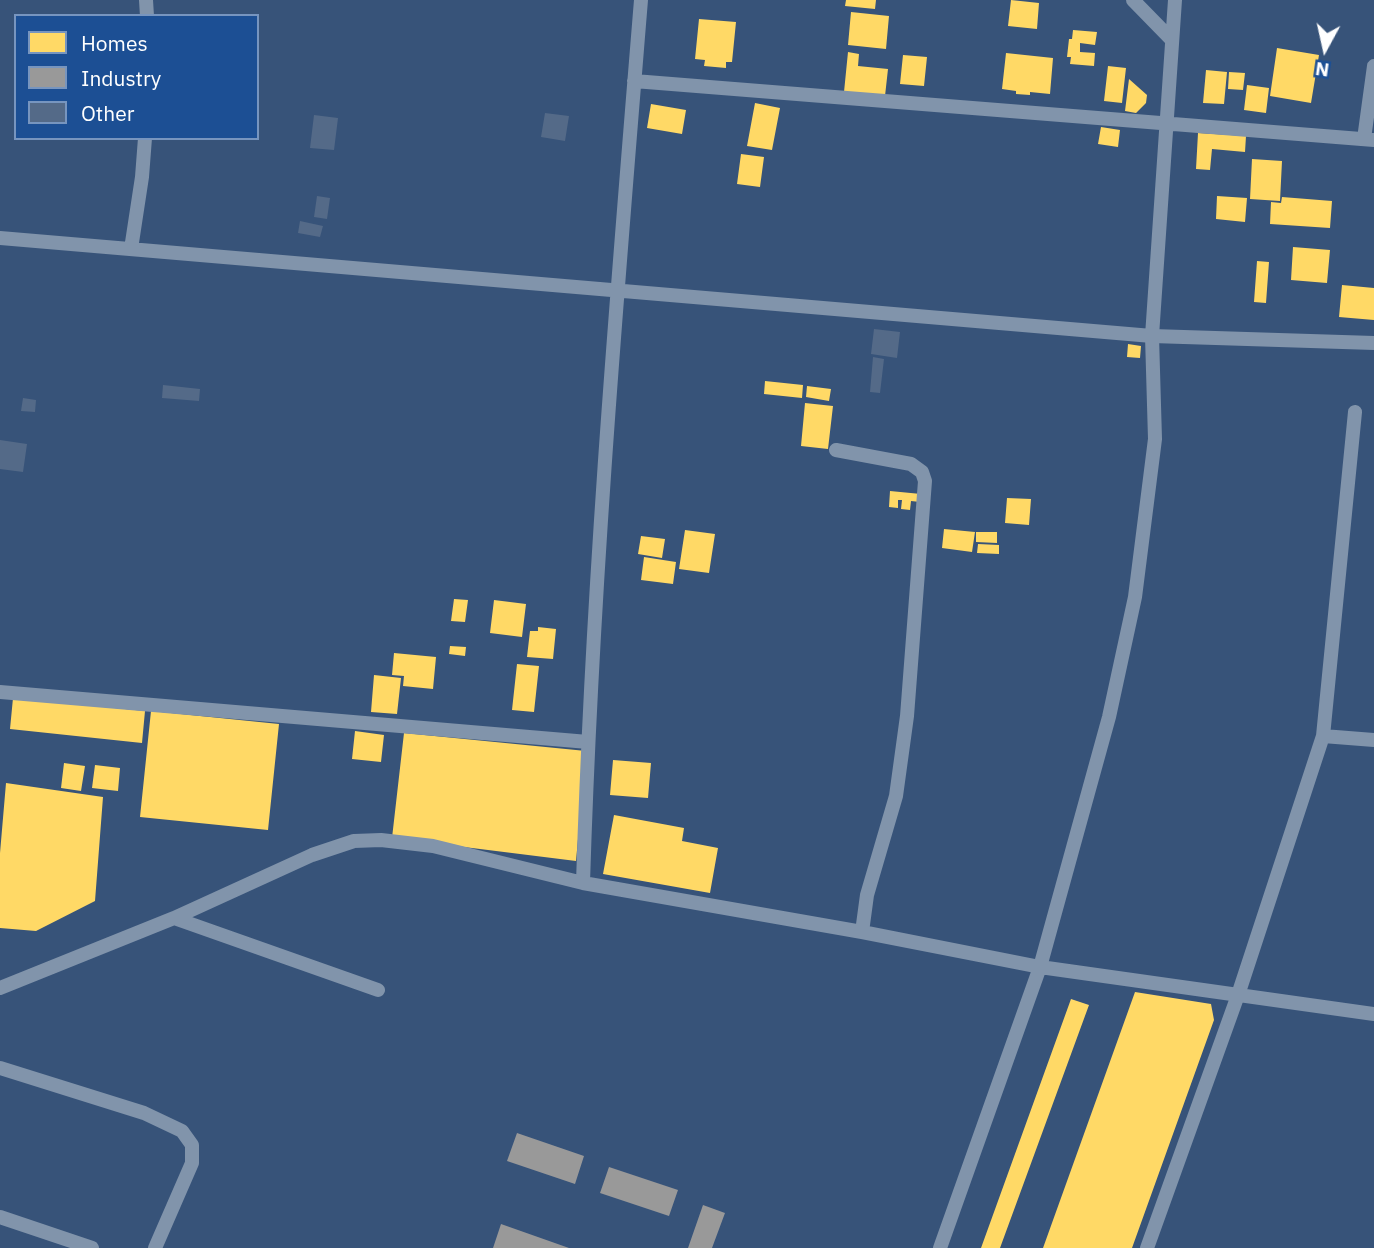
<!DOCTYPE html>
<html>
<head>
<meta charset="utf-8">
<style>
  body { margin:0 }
  #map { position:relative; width:1374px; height:1248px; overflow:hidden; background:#375379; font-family:"IBM Plex Sans",sans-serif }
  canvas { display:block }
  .legend { position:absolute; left:14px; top:14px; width:245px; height:126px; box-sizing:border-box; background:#1c4f94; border:2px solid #7795bf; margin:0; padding:9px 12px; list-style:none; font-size:21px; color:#fff }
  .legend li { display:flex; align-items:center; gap:14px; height:35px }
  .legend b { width:35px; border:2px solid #7795bf }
  .north { position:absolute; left:1290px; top:14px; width:70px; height:70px; -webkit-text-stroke:5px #1c4f94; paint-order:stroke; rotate:188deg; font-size:19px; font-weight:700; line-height:28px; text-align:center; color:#fff }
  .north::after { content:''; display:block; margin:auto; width:24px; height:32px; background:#fff; clip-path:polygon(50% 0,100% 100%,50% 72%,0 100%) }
</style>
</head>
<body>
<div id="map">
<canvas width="1374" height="1248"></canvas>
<ul class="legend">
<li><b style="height:19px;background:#ffd966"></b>Homes</li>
<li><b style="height:19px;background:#999"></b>Industry</li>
<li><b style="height:19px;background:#546a88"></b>Other</li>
</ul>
<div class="north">N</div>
</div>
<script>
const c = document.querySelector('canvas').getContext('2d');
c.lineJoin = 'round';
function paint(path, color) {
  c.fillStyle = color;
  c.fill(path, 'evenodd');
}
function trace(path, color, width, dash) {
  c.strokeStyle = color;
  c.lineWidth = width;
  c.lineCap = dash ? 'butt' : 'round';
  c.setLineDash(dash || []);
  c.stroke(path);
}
paint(new Path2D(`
  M 846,0 L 876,0 L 875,9 L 845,6 Z
  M 1011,0 L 1039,3 L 1037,29 L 1008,26 Z
  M 851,12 L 889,16 L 886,49 L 848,45 Z
  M 699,19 L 736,22 L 732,62 L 726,62 L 726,68 L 704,66 L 705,60 L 695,59 Z
  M 1073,30 L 1097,32 L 1095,45 L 1080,43 L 1080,52 L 1095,53 L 1094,66 L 1070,64 L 1071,57 L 1067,57 L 1069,39 L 1072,39 Z
  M 1277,48 L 1319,55 L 1311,103 L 1270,96 Z
  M 848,52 L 859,54 L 858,66 L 888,69 L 885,96 L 844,92 Z
  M 1006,53 L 1053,58 L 1050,94 L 1030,92 L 1030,95 L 1016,94 L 1016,91 L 1002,89 Z
  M 903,55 L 927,57 L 924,86 L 900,84 Z
  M 1108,66 L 1126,68 L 1122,103 L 1104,101 Z
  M 1206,70 L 1227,72 L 1224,104 L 1203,103 Z
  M 1229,72 L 1245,73 L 1243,90 L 1228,89 Z
  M 1129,79 L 1147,95 L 1146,103 L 1136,113 L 1125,111 Z
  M 1247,85 L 1269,88 L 1266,113 L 1244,110 Z
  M 755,103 L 780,108 L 772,150 L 747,146 Z
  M 651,104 L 686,110 L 682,134 L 647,128 Z
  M 1101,127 L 1120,130 L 1118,147 L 1098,144 Z
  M 1198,133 L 1246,136 L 1245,152 L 1212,149 L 1210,170 L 1196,169 Z
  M 741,154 L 764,157 L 760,187 L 737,184 Z
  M 1252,159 L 1282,161 L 1280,201 L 1250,199 Z
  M 1217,196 L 1247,198 L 1245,222 L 1216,219 Z
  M 1282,197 L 1332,201 L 1330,228 L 1270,224 L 1271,202 L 1281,203 Z
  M 1293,247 L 1330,250 L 1327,283 L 1291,280 Z
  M 1257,261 L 1269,262 L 1266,303 L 1254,302 Z
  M 1342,285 L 1374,288 L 1374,320 L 1339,317 Z
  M 1128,344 L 1141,346 L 1140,358 L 1127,357 Z
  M 765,381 L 803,385 L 802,398 L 764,394 Z
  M 807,386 L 831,389 L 829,401 L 806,397 Z
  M 805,403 L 833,406 L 828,449 L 801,446 Z
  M 890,491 L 921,494 L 920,502 L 911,501 L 910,510 L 901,509 L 902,500 L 898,500 L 898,508 L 889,507 Z
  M 1007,498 L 1031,499 L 1029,525 L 1005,523 Z
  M 944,529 L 975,532 L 972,552 L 942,548 Z
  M 685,530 L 715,534 L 709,573 L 679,569 Z
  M 976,532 L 997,532 L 997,543 L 976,542 Z
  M 641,536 L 665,539 L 662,558 L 638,554 Z
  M 978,544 L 999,545 L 999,554 L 977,553 Z
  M 644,557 L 676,562 L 673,584 L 641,580 Z
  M 454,599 L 468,600 L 465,622 L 451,621 Z
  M 494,600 L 526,604 L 522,637 L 490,633 Z
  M 538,627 L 556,629 L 553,659 L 527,657 L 530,631 L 538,631 Z
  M 450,646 L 466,647 L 465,656 L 449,654 Z
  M 394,653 L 436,657 L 433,689 L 403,686 L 404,676 L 392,675 Z
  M 517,664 L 539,666 L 534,712 L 512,710 Z
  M 374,675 L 401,678 L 397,714 L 371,712 Z
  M 13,698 L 145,711 L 142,743 L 10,729 Z
  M 151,711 L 279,724 L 268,830 L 140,817 Z
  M 355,731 L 384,735 L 381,762 L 352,759 Z
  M 404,733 L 586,751 L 576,861 L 392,838 Z
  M 613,760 L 651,763 L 648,798 L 610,795 Z
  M 64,763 L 85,766 L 81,791 L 61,788 Z
  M 95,765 L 120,768 L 118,791 L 92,788 Z
  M 6,783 L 103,797 L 95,901 L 36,931 L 0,928 L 0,853 Z
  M 614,815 L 684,828 L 682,841 L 718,848 L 710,893 L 603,874 Z
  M 1135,992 L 1211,1004 L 1214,1020 L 1132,1248 L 1043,1248 Z
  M 1071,999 L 1089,1005 L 1000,1248 L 981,1248 Z`), '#ffd966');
paint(new Path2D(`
  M 517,1133 L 584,1156 L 575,1184 L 507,1161 Z
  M 609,1167 L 678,1190 L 669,1216 L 600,1193 Z
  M 703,1205 L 725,1213 L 712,1248 L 688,1248 Z
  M 501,1224 L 569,1248 L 493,1248 Z`), '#999');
paint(new Path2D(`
  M 545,113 L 569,116 L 565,141 L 541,137 Z
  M 314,115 L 338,118 L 334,150 L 310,148 Z
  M 317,196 L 330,198 L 327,219 L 314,217 Z
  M 300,221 L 323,226 L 320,237 L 298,233 Z
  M 874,329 L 900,332 L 897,358 L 871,354 Z
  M 873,357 L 884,359 L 880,393 L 870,392 Z
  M 163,385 L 200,389 L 199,401 L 162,398 Z
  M 23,398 L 36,400 L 35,412 L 21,411 Z
  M 0,440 L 27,444 L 23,472 L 0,469 Z`), '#546a88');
trace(new Path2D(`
  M 146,0 L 147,16
  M 1133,0 L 1172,40
  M 634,81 L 1374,140
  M 1364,139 L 1374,66
  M 0,238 L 1152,336 L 1374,343
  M 131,249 L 142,177 L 145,138
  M 836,450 L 911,464 L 922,472 L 925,481 L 907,716 L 896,796 L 867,895 L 862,932
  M 0,692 L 588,742
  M 1323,736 L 1374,740
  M 583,883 C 592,588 617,294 641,0
  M 174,918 L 378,990
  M 0,988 L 174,918 L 312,855 L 354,841 L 381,840 L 433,846 L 583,883 L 862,932 L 1040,967 L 1374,1014
  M 0,1068 L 144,1113 L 182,1131 L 192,1145 L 192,1163 L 155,1248
  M 0,1217 L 92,1248
  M 940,1248 L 1040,967 L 1109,717 L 1135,597 L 1155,439 L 1152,336 L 1175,0
  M 1147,1248 L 1238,995 L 1323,736 L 1355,412`), '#8194ab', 14);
</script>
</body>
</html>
